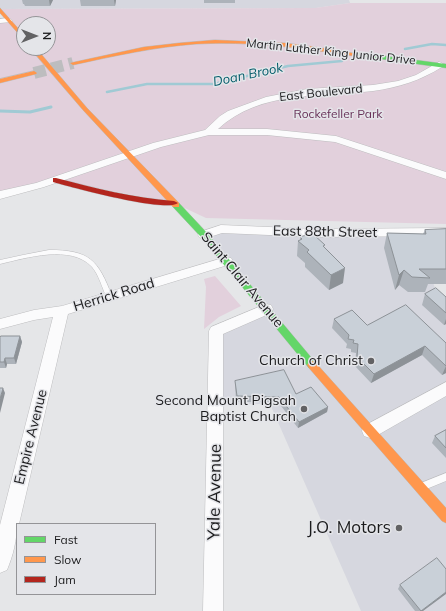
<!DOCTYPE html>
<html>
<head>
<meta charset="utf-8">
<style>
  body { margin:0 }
  #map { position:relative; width:446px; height:611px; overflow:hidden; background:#e5e6e8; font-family:Mulish,sans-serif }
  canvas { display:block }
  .legend { position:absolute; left:16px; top:523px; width:140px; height:72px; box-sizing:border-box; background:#e4e5e9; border:1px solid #949497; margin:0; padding:5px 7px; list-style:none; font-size:12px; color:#1b1b1d }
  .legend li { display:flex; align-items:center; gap:8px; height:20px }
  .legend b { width:20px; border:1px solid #949497 }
  .north { position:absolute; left:16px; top:16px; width:40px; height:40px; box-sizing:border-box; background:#e4e5e9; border:1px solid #949497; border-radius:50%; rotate:90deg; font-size:11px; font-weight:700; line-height:16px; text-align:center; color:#1b1b1d }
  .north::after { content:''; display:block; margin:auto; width:14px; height:18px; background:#626264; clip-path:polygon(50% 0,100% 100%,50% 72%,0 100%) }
</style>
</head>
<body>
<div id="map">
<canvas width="446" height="611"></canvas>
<ul class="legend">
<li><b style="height:5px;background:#63d668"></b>Fast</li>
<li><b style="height:5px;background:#ff974d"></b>Slow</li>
<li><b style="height:5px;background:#b3261e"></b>Jam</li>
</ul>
<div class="north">N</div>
</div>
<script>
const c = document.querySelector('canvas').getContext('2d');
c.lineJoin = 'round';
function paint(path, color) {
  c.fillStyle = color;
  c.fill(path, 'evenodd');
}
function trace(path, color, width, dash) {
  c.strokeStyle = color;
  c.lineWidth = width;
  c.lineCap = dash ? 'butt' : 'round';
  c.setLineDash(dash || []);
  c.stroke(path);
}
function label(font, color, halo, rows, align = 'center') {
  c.font = font + ' Mulish,sans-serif';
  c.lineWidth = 3;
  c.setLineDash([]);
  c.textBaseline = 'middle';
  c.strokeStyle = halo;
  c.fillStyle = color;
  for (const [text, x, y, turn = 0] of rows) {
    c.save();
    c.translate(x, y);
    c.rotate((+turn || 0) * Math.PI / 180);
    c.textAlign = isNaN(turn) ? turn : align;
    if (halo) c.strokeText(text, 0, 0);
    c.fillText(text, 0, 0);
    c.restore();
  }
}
paint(new Path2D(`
  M 0,0 L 349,0 L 350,3 L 316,8 L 0,9 Z
  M 221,229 L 416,232 L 437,294 L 446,297 L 446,611 L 361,611 L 270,404 L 216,404 L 216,337 L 266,309 L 204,235 Z`), '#d6d7df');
paint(new Path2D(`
  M 350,3 L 446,3 L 446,224 L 206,218 L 174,203 L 56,180 L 0,193 L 0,22 L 8,20 L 0,9 L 315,8 ZM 24,24 L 48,24 L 48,48 L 24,48 Z
  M 215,276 L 241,306 L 219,317 L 204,329 L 206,287 L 204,279 Z`), '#e2d0dc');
trace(new Path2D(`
  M 405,49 L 432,44 L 446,45
  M 107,92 L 147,84 L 214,84 L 288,66 L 342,61`), '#a0cad4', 2.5);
trace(new Path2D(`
  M 0,111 L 30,112 L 51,107`), '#a0cad4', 3);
trace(new Path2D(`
  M 34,73 L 73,63`), '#bdbdbf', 12, [12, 6]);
const lane = new Path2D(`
  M 49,250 C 90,250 98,260 112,296 L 111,298 L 107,298 C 102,288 99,275 92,267 C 71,244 26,258 0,264 L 0,260 L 23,255 Z
  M 446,473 L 446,481 L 424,490 L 421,489 L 420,486 L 421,483 Z`);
const street = new Path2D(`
  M 8,18 L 12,20 L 11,22 L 0,23 L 0,19 Z
  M 439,62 L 442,63 L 443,65 L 442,67 C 419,81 400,87 373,91 C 321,97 260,90 218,129 L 267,129 L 336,136 L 446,172 L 446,179 L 335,142 L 267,135 L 209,135 L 161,147 L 44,187 L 0,199 L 0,191 L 36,183 L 153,143 L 205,130 L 220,116 L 228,111 L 266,97 L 307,89 L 373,85 L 398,81 L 416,75 Z
  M 221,225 L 316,229 L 446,228 L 446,236 L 316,237 L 222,233 L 204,239 L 200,238 L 198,235 L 200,232 Z
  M 226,257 L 231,258 L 233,261 L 231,264 L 68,314 L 19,524 L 17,524 C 17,539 13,556 7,570 L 0,573 L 0,525 L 53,317 L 34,320 L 0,329 L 0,319 L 34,310 L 62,306 Z
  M 266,304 L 271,305 L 273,309 L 271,313 L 223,334 L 223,611 L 203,611 L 209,331 L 211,327 Z
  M 446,382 L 446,396 L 376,436 L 370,438 L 364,436 L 362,431 L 364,426 Z`);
const fast = new Path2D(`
  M 354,52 L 446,64 L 446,68 L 352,55 L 351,54 Z
  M 173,203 L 179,203 L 207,233 L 315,362 L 317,365 L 315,368 L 312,369 L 309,368 L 201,237 L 173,207 Z`);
const slow = new Path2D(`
  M 0,8 L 24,35 L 24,40 L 0,13 Z
  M 215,40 L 285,43 L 337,50 L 357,54 L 354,56 C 302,48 249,41 196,44 C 155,47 114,56 73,65 L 70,63 L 144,47 L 179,43 Z
  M 30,48 L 36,48 L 87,108 L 179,203 L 179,207 L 173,207 L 83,110 Z
  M 34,71 L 37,73 L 36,74 L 0,83 L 0,79 Z
  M 312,361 L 315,362 L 446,508 L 446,523 L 442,521 L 309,368 L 307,365 L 309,362 Z`);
const jam = new Path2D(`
  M 53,178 L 56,178 C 95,188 133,198 174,201 L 178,203 C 166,213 71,187 53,182 Z`);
trace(lane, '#bdbdbf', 1);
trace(street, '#bdbdbf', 1);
trace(fast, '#bdbdbf', 1);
trace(slow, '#bdbdbf', 1);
trace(jam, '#bdbdbf', 1);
paint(lane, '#fbfbfc');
paint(street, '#fbfbfc');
paint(fast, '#63d668');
paint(slow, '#ff974d');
paint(jam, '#b3261e');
paint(new Path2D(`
  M 22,0 L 53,0 L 50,6 L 25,6 L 24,4 L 23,4 Z
  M 80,0 L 116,0 L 115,6 L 81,6 Z
  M 204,0 L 235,0 L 235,3 L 204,3 Z
  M 446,229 L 446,284 L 428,284 L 425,292 L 408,292 L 399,285 L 395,290 L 384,248 L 387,233 L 423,234 L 425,230 Z
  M 300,237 L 324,248 L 343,283 L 329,290 L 305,267 L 305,263 L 297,256 L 298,241 L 300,240 Z
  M 425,294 L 446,297 L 446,324 L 444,325 L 422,305 Z
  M 334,319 L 367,325 L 446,343 L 446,373 L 442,375 L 422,355 L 371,383 L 355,366 L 356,353 L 351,352 L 351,349 L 346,348 L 347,344 L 332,328 Z
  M 20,336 L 22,342 L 16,364 L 7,364 L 6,368 L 0,368 L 0,338 Z
  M 235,381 L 296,394 L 328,407 L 327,412 L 298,428 L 278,402 L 236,402 Z
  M 446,430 L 446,458 L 432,443 L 435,436 Z
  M 400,585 L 423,611 L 415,611 L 398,589 Z`), '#adb3ba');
paint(new Path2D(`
  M 49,0 L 53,0 L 50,6 Z
  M 114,0 L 116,0 L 115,6 Z
  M 345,268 L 343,283 L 329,290 L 331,275 Z
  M 404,270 L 399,285 L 395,290 L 399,275 Z
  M 446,319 L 446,324 L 444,325 Z
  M 20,336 L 22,342 L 16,364 L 14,358 Z
  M 425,346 L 422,355 L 371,383 L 374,374 Z
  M 5,358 L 7,364 L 6,368 L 4,362 Z
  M 446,366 L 446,373 L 442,375 Z
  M 3,388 L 5,393 L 0,413 L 0,399 Z
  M 328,407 L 327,412 L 298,428 L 299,422 Z
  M 446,592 L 446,594 L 423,611 L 421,611 Z`), '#8d9297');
const building = new Path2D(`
  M 446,229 L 446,269 L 419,269 L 430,278 L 412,277 L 404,270 L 399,275 L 387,233 L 426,234 L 425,230 Z
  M 313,234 L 325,245 L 323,246 L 345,268 L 331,275 L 307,252 L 309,250 L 298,241 L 302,239 L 300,237 Z
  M 436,288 L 446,297 L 446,313 L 425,294 Z
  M 406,305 L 446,343 L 446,366 L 425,346 L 374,374 L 357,357 L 358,344 L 353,343 L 354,340 L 348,339 L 349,335 L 334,319 L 352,310 L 367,325 Z
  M 1,336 L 20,336 L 14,358 L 5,358 L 4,362 L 0,362 L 0,338 Z
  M 284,370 L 296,394 L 311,387 L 328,407 L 299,422 L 279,397 L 237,396 L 235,381 Z
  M 0,388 L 3,388 L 0,399 Z
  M 446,430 L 446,448 L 435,436 Z
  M 437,558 L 446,569 L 446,592 L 421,611 L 400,585 Z`);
paint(building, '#c9d0d8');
trace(building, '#8d9297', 1);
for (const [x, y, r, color] of [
  [371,361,4,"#626264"],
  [304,409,4,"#626264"],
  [399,528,4,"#626264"]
]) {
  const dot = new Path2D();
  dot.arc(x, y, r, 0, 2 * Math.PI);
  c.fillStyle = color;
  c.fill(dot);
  trace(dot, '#e4e5e9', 1.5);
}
label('12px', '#1b1b1d', '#e4e5e9', [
  ["Martin Luther King Junior Drive",331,52,6],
  ["East Boulevard",321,93,-6]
]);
label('12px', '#683158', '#e4e5e9', [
  ["Rockefeller Park",338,114]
]);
label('italic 13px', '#025b69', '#e4e5e9', [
  ["Doan Brook",248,75,-12]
]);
label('14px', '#1b1b1d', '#e4e5e9', [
  ["East 88th Street",325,232,1],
  ["Saint Clair Avenue",242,280,50],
  ["Herrick Road",114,295,-17],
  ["Empire Avenue",31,437,-76]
]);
label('14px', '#1b1b1d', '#e4e5e9', [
  ["Church of Christ",363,361],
  ["Second Mount Pigsah",296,401],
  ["Baptist Church",296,417]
], 'right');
label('17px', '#1b1b1d', '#e4e5e9', [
  ["Yale Avenue",215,492,-89]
]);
label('17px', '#1b1b1d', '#e4e5e9', [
  ["J.O. Motors",391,528]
], 'right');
</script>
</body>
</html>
